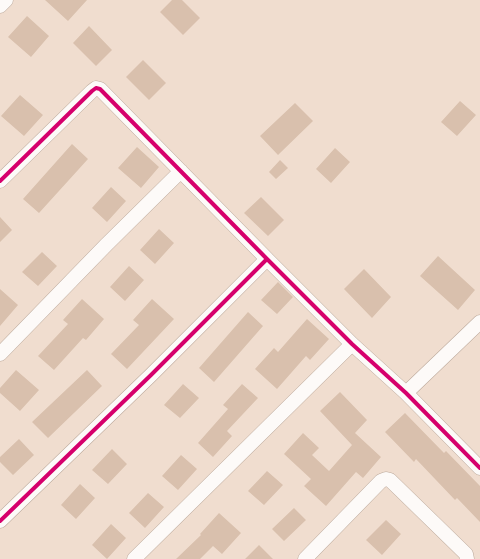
<!DOCTYPE html>
<html>
<head>
<meta charset="utf-8">
<style>
  body { margin:0 }
  canvas { display:block; background:#f0ddcf }
</style>
</head>
<body>
<canvas width="480" height="559"></canvas>
<script>
const c = document.querySelector('canvas').getContext('2d');
c.lineJoin = 'round';
function paint(path, color) {
  c.fillStyle = color;
  c.fill(path, 'evenodd');
}
function trace(path, color, width, dash) {
  c.strokeStyle = color;
  c.lineWidth = width;
  c.lineCap = dash ? 'butt' : 'round';
  c.setLineDash(dash || []);
  c.stroke(path);
}
paint(new Path2D(`
  M 45,0 L 87,0 L 68,21 Z
  M 172,0 L 182,0 L 200,18 L 183,35 L 160,12 Z
  M 27,16 L 49,36 L 31,57 L 8,37 Z
  M 89,26 L 112,50 L 96,66 L 73,43 Z
  M 143,60 L 166,83 L 149,100 L 126,77 Z
  M 20,95 L 43,115 L 24,136 L 1,116 Z
  M 460,101 L 476,115 L 457,136 L 441,122 Z
  M 295,103 L 313,121 L 278,155 L 260,136 Z
  M 72,144 L 88,159 L 39,213 L 23,199 Z
  M 137,147 L 159,167 L 141,188 L 118,168 Z
  M 335,148 L 350,162 L 331,183 L 316,169 Z
  M 280,160 L 288,168 L 276,179 L 269,172 Z
  M 111,187 L 126,201 L 107,222 L 92,208 Z
  M 261,197 L 284,220 L 268,236 L 244,213 Z
  M 0,217 L 12,230 L 0,242 Z
  M 159,229 L 174,243 L 155,264 L 140,250 Z
  M 42,252 L 57,266 L 38,286 L 22,272 Z
  M 438,256 L 475,290 L 458,310 L 420,276 Z
  M 129,266 L 144,280 L 125,301 L 110,287 Z
  M 364,269 L 391,297 L 372,318 L 344,289 Z
  M 278,282 L 293,297 L 277,314 L 261,300 Z
  M 0,289 L 18,305 L 0,326 Z
  M 82,299 L 104,319 L 86,340 L 83,338 L 54,370 L 38,356 L 68,324 L 63,320 Z
  M 152,299 L 174,319 L 127,369 L 111,354 L 139,325 L 133,320 Z
  M 248,312 L 263,326 L 214,382 L 199,368 Z
  M 307,319 L 329,339 L 310,360 L 306,356 L 277,389 L 255,369 L 274,348 L 278,352 Z
  M 16,370 L 39,390 L 20,411 L 0,393 L 0,388 Z
  M 87,370 L 102,386 L 48,438 L 32,422 Z
  M 183,384 L 199,398 L 180,418 L 164,405 Z
  M 242,384 L 258,398 L 227,431 L 232,436 L 213,457 L 198,443 L 228,409 L 223,405 Z
  M 340,392 L 367,420 L 355,433 L 381,457 L 363,478 L 356,472 L 326,506 L 304,486 L 311,479 L 284,454 L 303,433 L 319,448 L 312,455 L 329,471 L 352,445 L 320,411 Z
  M 405,413 L 444,453 L 446,451 L 480,486 L 480,522 L 457,498 L 455,500 L 416,459 L 414,462 L 385,432 Z
  M 19,439 L 34,455 L 13,475 L 0,462 L 0,457 Z
  M 112,449 L 127,464 L 108,484 L 92,470 Z
  M 181,455 L 197,469 L 178,490 L 162,476 Z
  M 267,471 L 283,485 L 264,505 L 248,491 Z
  M 80,484 L 95,498 L 76,519 L 61,505 Z
  M 148,493 L 164,507 L 145,528 L 129,513 Z
  M 294,508 L 306,520 L 284,541 L 272,529 Z
  M 219,513 L 241,533 L 222,554 L 213,546 L 200,559 L 176,559 L 201,535 L 200,534 Z
  M 386,520 L 401,534 L 382,555 L 366,540 Z
  M 111,524 L 126,538 L 107,559 L 92,545 Z
  M 259,545 L 273,559 L 245,559 Z`), '#d9c0ad');
const minor = new Path2D(`
  M 0,6 L 6,0
  M 0,181 L 92,91 L 96,88 L 100,89 L 267,259
  M 0,354 L 106,245 L 181,171
  M 406,393 L 480,322
  M 0,521 L 151,375 L 267,259 L 352,344 L 406,393 L 480,468
  M 134,559 L 352,344
  M 305,559 L 381,481 L 386,479 L 390,480 L 466,554 L 467,559`);
trace(minor, '#bca99b', 15);
trace(minor, '#fdfaf8', 14);
trace(new Path2D(`
  M 0,181 L 92,91 L 96,88 L 100,89 L 267,259
  M 0,521 L 151,375 L 267,259 L 352,344 L 406,393 L 480,468`), '#d6006c', 4);
</script>
</body>
</html>
